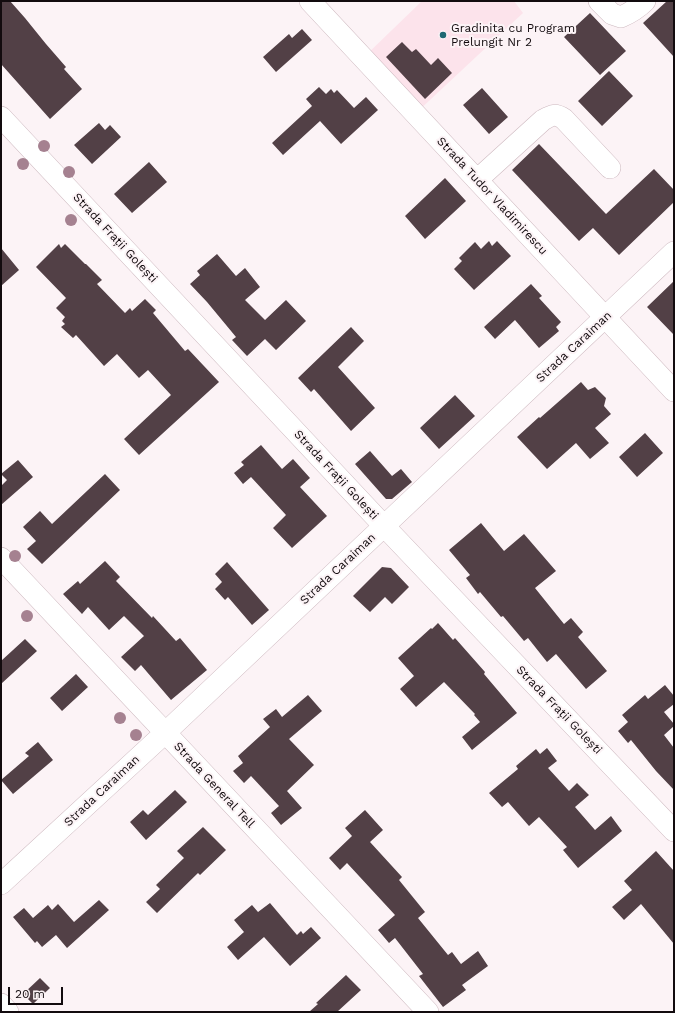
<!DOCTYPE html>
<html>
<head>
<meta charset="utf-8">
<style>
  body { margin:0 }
  #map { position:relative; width:675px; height:1013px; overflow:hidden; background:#fcf3f6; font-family:"Work Sans",sans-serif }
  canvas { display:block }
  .frame { position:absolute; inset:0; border:2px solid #120b0e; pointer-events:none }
  .scale { position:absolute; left:8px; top:987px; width:55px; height:18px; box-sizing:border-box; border:2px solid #120b0e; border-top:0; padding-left:5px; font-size:12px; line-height:14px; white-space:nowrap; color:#120b0e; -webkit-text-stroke:3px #fcf3f6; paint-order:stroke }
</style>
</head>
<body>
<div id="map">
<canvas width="675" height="1013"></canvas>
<div class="frame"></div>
<div class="scale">20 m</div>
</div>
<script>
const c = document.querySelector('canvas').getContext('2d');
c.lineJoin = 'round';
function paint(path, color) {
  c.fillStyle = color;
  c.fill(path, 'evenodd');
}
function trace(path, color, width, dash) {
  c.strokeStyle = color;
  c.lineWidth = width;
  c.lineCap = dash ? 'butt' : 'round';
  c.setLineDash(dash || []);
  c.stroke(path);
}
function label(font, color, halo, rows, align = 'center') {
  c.font = font + ' "Work Sans",sans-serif';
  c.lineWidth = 4;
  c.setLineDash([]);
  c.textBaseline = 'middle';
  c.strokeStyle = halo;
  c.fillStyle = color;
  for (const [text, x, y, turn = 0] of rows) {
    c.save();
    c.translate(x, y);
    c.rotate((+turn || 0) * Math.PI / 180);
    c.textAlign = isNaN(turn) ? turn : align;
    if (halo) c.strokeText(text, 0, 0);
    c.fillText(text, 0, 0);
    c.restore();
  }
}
paint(new Path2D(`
  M 422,1 L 514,1 L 523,13 L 415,114 L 363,58 Z`), '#fce3eb');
paint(new Path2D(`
  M 1,1 L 10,1 L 25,18 L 46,44 L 66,67 L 64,69 L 82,89 L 50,119 L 1,64 Z
  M 667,1 L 674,1 L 674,57 L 643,23 Z
  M 590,13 L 626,51 L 600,75 L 564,37 Z
  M 302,29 L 312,40 L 276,72 L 263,57 L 289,34 L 292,38 Z
  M 402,42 L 412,52 L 416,49 L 431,65 L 438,58 L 452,73 L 425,99 L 386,57 Z
  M 609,71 L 633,96 L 602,126 L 578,101 Z
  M 319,87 L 326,94 L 331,89 L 334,93 L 337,90 L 354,108 L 366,97 L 378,110 L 341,144 L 320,121 L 283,155 L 272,143 L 312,106 L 306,99 Z
  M 482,88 L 508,117 L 489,134 L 463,105 Z
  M 99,123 L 105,130 L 110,125 L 121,137 L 92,164 L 74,145 Z
  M 539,144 L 606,214 L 654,169 L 674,190 L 674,202 L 619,255 L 593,228 L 579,241 L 512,170 Z
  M 149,162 L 167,182 L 132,213 L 114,194 Z
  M 445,178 L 466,201 L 425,239 L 405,216 Z
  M 489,241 L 492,246 L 497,241 L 511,256 L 474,290 L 454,269 L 462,261 L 459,258 L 475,242 L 481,249 Z
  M 59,244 L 61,248 L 65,244 L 85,264 L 86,264 L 102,280 L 97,284 L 125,313 L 130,308 L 132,311 L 145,299 L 156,310 L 153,313 L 185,351 L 188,349 L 219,382 L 139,455 L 124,439 L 171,395 L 148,370 L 139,378 L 117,354 L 104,366 L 76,335 L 73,338 L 61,327 L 65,324 L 62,321 L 65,317 L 56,308 L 66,298 L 36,267 Z
  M 1,248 L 19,270 L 1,286 Z
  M 217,254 L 236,276 L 245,268 L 260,287 L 245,300 L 265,320 L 286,300 L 306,321 L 276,350 L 265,339 L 247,356 L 232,340 L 236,337 L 207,302 L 190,284 L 200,275 L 197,271 Z
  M 674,281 L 674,335 L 647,307 Z
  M 531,284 L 542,296 L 539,298 L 561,322 L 556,327 L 559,331 L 539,348 L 515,320 L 495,339 L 484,327 Z
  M 351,327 L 364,341 L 338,367 L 375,408 L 351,431 L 314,389 L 311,392 L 298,378 Z
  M 581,382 L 588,390 L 595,387 L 606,398 L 604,406 L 611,414 L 595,428 L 609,443 L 590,459 L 576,443 L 547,469 L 517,437 L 539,417 L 540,418 Z
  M 455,395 L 475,416 L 439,449 L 420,428 Z
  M 645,433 L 663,453 L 637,477 L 619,457 Z
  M 261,445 L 282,469 L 293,459 L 310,478 L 300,487 L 327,516 L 292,548 L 273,528 L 286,515 L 251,477 L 243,484 L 234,473 L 244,465 L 241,462 Z
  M 370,451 L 392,476 L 401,469 L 412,482 L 392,499 L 386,499 L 355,464 Z
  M 18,460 L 33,477 L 1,505 L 1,486 L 7,480 L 1,474 Z
  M 105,474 L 120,490 L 42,564 L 27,549 L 36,541 L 23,527 L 40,511 L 52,524 Z
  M 481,523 L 504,551 L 524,534 L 556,571 L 535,588 L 564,624 L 571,618 L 583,632 L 578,637 L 607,671 L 586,689 L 556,654 L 547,662 L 528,638 L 524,641 L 503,616 L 501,617 L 480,592 L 478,594 L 466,578 L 470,575 L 449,550 Z
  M 105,561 L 120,577 L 116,581 L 152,618 L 153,616 L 176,641 L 180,638 L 207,670 L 171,700 L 141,665 L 135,671 L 121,657 L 144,636 L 124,616 L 109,630 L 88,607 L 82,614 L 63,594 L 78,581 L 80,584 Z
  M 227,562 L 269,610 L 252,625 L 228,597 L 225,600 L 215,589 L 222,582 L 215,574 Z
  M 382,567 L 391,568 L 409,587 L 392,604 L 385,597 L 370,612 L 353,596 Z
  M 438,623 L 453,640 L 455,638 L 485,672 L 484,674 L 517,713 L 472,750 L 462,737 L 480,722 L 474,715 L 475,714 L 444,682 L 416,707 L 400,689 L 414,676 L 398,658 L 431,628 L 432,629 Z
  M 25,639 L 37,651 L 1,684 L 1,661 Z
  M 76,674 L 88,687 L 62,711 L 50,698 Z
  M 665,685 L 674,696 L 674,704 L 664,712 L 674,724 L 674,726 L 664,735 L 674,748 L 674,790 L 656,771 L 631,740 L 628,743 L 618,731 L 628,722 L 622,715 L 645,695 L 648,699 Z
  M 308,695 L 322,711 L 289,739 L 314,765 L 287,791 L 302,808 L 281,825 L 271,813 L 279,806 L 251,776 L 244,783 L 233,771 L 243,763 L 238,756 L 270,727 L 263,719 L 276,709 L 282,717 Z
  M 38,742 L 53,760 L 13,794 L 1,780 L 29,756 L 25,753 Z
  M 547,748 L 557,761 L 548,768 L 569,791 L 577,783 L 589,795 L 575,807 L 595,830 L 611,816 L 622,831 L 578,868 L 563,850 L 567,847 L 539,817 L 529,826 L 508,802 L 502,807 L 489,793 L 518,769 L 516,766 L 536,749 L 540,754 Z
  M 175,790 L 187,802 L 146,840 L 130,822 L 143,810 L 148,815 Z
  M 365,810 L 383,830 L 370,842 L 402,877 L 399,880 L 425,912 L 418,918 L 448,955 L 452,952 L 461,964 L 478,951 L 488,966 L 462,985 L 466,990 L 443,1007 L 419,976 L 423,974 L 395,938 L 389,943 L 378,930 L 395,915 L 347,863 L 340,870 L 329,858 L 352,836 L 345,828 Z
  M 203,827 L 226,850 L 200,875 L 198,873 L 157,913 L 146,902 L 160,889 L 156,885 L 184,858 L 177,851 Z
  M 656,851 L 674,871 L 674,944 L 641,904 L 624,920 L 612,907 L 632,890 L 624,881 Z
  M 99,900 L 109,910 L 67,948 L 56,935 L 42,947 L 37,941 L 35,943 L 13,917 L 24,908 L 33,918 L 48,905 L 52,910 L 58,904 L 74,922 Z
  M 270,903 L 297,935 L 301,931 L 303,934 L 311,927 L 321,938 L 290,966 L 264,937 L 238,960 L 227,947 L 244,932 L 234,920 L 252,905 L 258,912 Z
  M 346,975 L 361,990 L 337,1012 L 309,1012 L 318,1004 L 316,1003 Z
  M 40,978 L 50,988 L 33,1004 L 23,994 Z`), '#524046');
const minor = new Path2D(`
  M 310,1 L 674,391
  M 599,1 L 612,14 L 621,17 C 630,13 638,8 645,1
  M 1,117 L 384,526 L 674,831
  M 477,180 L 543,120 C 552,115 555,113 564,119 L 610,168
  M 1,558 L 428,1012
  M 1,884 L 165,733 L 674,252
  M 1,1004 L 8,1012`);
trace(minor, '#cdb8bf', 22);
trace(minor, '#fff', 21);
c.fillStyle = '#a58190';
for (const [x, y] of [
  [44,146],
  [23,164],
  [69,172],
  [71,220],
  [15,556],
  [27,616],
  [120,718],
  [136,735]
]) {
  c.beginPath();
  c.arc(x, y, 6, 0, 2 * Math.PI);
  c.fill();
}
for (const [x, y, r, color] of [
  [443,35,4,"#1e6973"]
]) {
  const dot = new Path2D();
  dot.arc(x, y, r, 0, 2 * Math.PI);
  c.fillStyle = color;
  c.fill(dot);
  trace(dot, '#fcf3f6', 1.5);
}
label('12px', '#120b0e', '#fcf3f6', [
  ["Gradinita cu Program",451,28],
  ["Prelungit Nr 2",451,42]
], 'left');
label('12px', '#120b0e', '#fcf3f6', [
  ["Strada Tudor Vladimirescu",492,196,47],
  ["Strada Frații Golești",115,238,47],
  ["Strada Caraiman",574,347,-43],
  ["Strada Frații Golești",336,475,47],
  ["Strada Caraiman",338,569,-43],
  ["Strada Frații Golești",559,710,46],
  ["Strada General Tell",214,785,47],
  ["Strada Caraiman",102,791,-43]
]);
</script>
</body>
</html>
